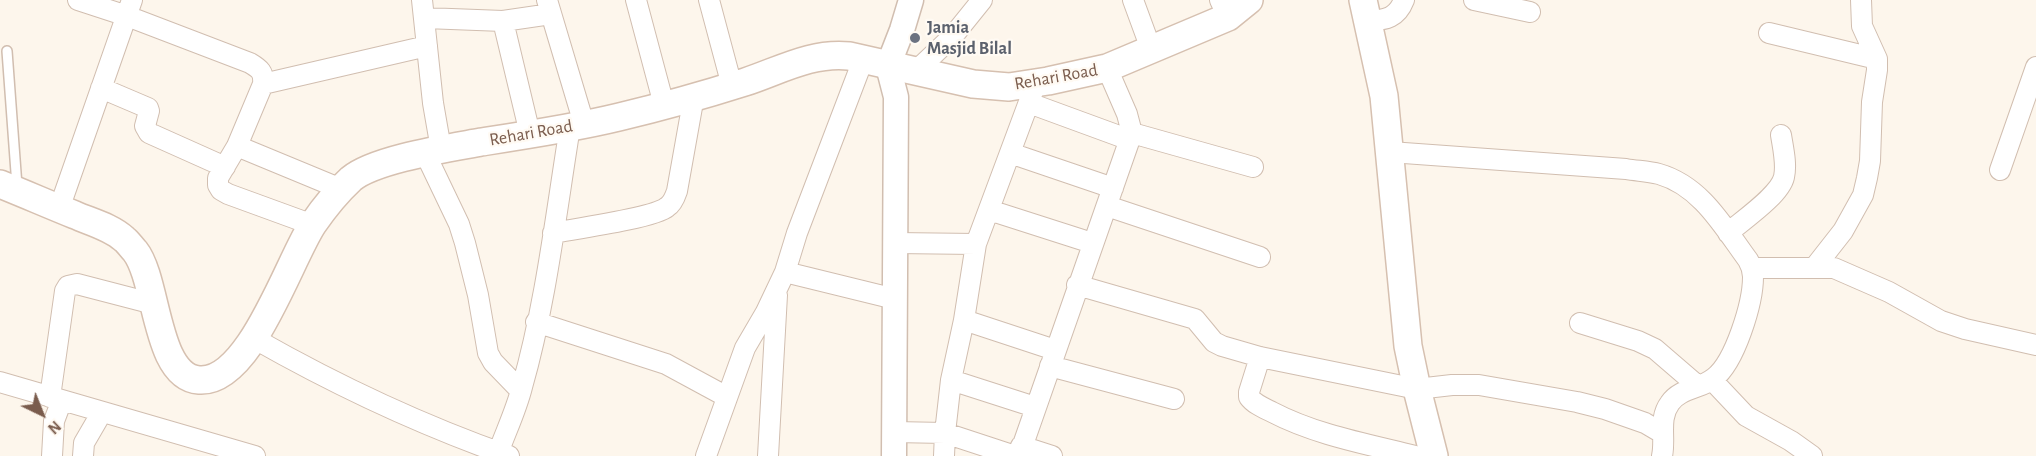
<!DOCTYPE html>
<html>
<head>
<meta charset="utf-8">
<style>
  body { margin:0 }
  #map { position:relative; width:2036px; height:456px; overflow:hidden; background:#fdf6ec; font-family:"Alegreya Sans",sans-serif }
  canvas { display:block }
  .north { position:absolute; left:12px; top:384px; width:60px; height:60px; -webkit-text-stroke:4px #fffaf3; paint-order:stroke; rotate:137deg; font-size:16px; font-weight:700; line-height:24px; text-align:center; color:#7a5c4d }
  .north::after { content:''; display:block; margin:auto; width:21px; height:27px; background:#7a5c4d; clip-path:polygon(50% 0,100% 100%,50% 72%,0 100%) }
</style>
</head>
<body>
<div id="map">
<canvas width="2036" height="456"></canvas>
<div class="north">N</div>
</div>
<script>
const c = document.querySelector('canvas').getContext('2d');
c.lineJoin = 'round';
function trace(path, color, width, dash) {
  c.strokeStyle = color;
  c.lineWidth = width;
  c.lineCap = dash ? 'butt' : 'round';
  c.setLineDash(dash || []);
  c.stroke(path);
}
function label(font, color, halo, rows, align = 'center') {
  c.font = font + ' "Alegreya Sans",sans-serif';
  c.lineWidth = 4.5;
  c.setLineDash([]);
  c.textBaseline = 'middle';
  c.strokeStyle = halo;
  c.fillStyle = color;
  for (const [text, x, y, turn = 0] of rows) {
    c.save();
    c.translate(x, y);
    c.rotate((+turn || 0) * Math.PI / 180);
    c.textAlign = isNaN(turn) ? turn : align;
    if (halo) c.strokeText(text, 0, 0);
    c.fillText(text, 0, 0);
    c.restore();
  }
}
const service = new Path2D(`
  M 7,51 L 17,186`);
const minor = new Path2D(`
  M 78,0 L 127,16 L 250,63 C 260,69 264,72 263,84 L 237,146 L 218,178 L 218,185 L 221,190 L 228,194 L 313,225
  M 422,0 L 433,103 L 441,149
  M 547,0 L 584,124
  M 636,0 L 664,105
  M 709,0 L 732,86
  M 1133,0 L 1151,49
  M 1220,0 L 1228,17
  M 1474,0 L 1530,12
  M 425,18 L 503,21 L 551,14
  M 503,21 L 530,134
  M 1368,21 C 1386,20 1397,18 1404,0
  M 1769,33 L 1877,59
  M 916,71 L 953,36 L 982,0
  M 263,84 L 427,46
  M 101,88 L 148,108 L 149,111 L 145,126 L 149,133 L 225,167
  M 1029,103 L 1130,140
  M 1132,133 L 1253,167
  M 237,146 L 341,189
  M 1390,152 L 1626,169 C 1637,171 1648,171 1659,174 C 1701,186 1723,226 1748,260 C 1751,265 1753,270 1753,277 C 1753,303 1735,362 1714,378 C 1701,389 1680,388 1670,403 C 1658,419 1666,438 1662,456
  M 425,153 L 459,224 L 465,243 L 478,295 L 488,353 L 493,362 L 521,391
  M 1010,153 L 1113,188
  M 2000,170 L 2036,67
  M 1107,206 L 1260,257
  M 59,209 L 132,0
  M 989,210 L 1092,243
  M 553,233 C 574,229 654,218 667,207 C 672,204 675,197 677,191 L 694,96
  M 1728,233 C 1743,220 1780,195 1784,177 C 1787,164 1783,148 1781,135
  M 895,243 L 976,244
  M 1752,268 L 1834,268 L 1889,292 L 1941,321 L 1965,329 L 2036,345
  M 1814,268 L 1843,231 L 1863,195 L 1867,178 L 1870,161 L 1872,102 L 1877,70 L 1877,59 L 1862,26 L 1861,0
  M 785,272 L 895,299
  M 1077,285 L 1195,319 L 1214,342 L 1222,346 L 1260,357 L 1417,389 L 1452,385 L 1479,385 L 1577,402 L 1605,409 L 1645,423 L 1662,433
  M 964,320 L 1055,350
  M 536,322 L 666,364 L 727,397
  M 1580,323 L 1638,341 L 1655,349 L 1698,386
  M 255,339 C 336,385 421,425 509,456
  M 1260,357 L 1249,392 L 1249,397 C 1254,404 1264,408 1272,412 C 1316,435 1367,444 1415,456
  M 1050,366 L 1174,399
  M 951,380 L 1035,407
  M 1712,380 L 1746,416 L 1791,441 L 1812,456
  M 0,382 L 255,456
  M 50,397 L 65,291 L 68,286 L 77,284 L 154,304
  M 894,432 L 945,433 L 1015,456
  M 1021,446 L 1052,456
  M 52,456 L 54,421 L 62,400
  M 83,456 L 84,443 L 102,412
  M 497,456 C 505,433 516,411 522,387 C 546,303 556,213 570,127
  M 706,456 L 745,348 L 766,312 L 785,272 L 797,233 L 863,60
  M 768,456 L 777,295
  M 944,456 L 945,433 L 951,380 L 964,320 L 976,244 L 1036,83
  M 1019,456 L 1132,133 L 1127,114 L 1107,68`);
const tertiary = new Path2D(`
  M 894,456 L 896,97 L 888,66 L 902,30 L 911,0`);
const secondary = new Path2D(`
  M 1363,0 L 1384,96 L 1408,346 L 1417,389 L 1434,456
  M 0,184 C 25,194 50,205 75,215 C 91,222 111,227 124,239 C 128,242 131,247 135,251 C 158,280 155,377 199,380 C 250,384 289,260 313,224 C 324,208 337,192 351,179 C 375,159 449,148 481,142 C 527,135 574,128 619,117 C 661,107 704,95 745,82 C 779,71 811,52 849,56 L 973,84 L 1009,87 L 1048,81 L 1107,68 L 1228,17 L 1249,0`);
trace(service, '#d1beb0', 12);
trace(minor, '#d1beb0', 22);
trace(tertiary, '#d1beb0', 27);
trace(secondary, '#d6c0b0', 30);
trace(service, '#fff', 9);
trace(minor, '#fff', 20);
trace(tertiary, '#fff', 24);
trace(secondary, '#fff', 27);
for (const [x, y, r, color] of [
  [915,38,6,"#6b7280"]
]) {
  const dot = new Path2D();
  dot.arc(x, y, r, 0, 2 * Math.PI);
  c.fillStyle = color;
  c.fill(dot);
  trace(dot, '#fffaf3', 2);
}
label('bold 18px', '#5b616d', '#fffaf3', [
  ["Jamia",927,28],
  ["Masjid Bilal",927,49]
], 'left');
label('18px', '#7a5c4d', '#fffaf3', [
  ["Rehari Road",1056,77,-10],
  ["Rehari Road",531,133,-10]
]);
</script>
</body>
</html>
